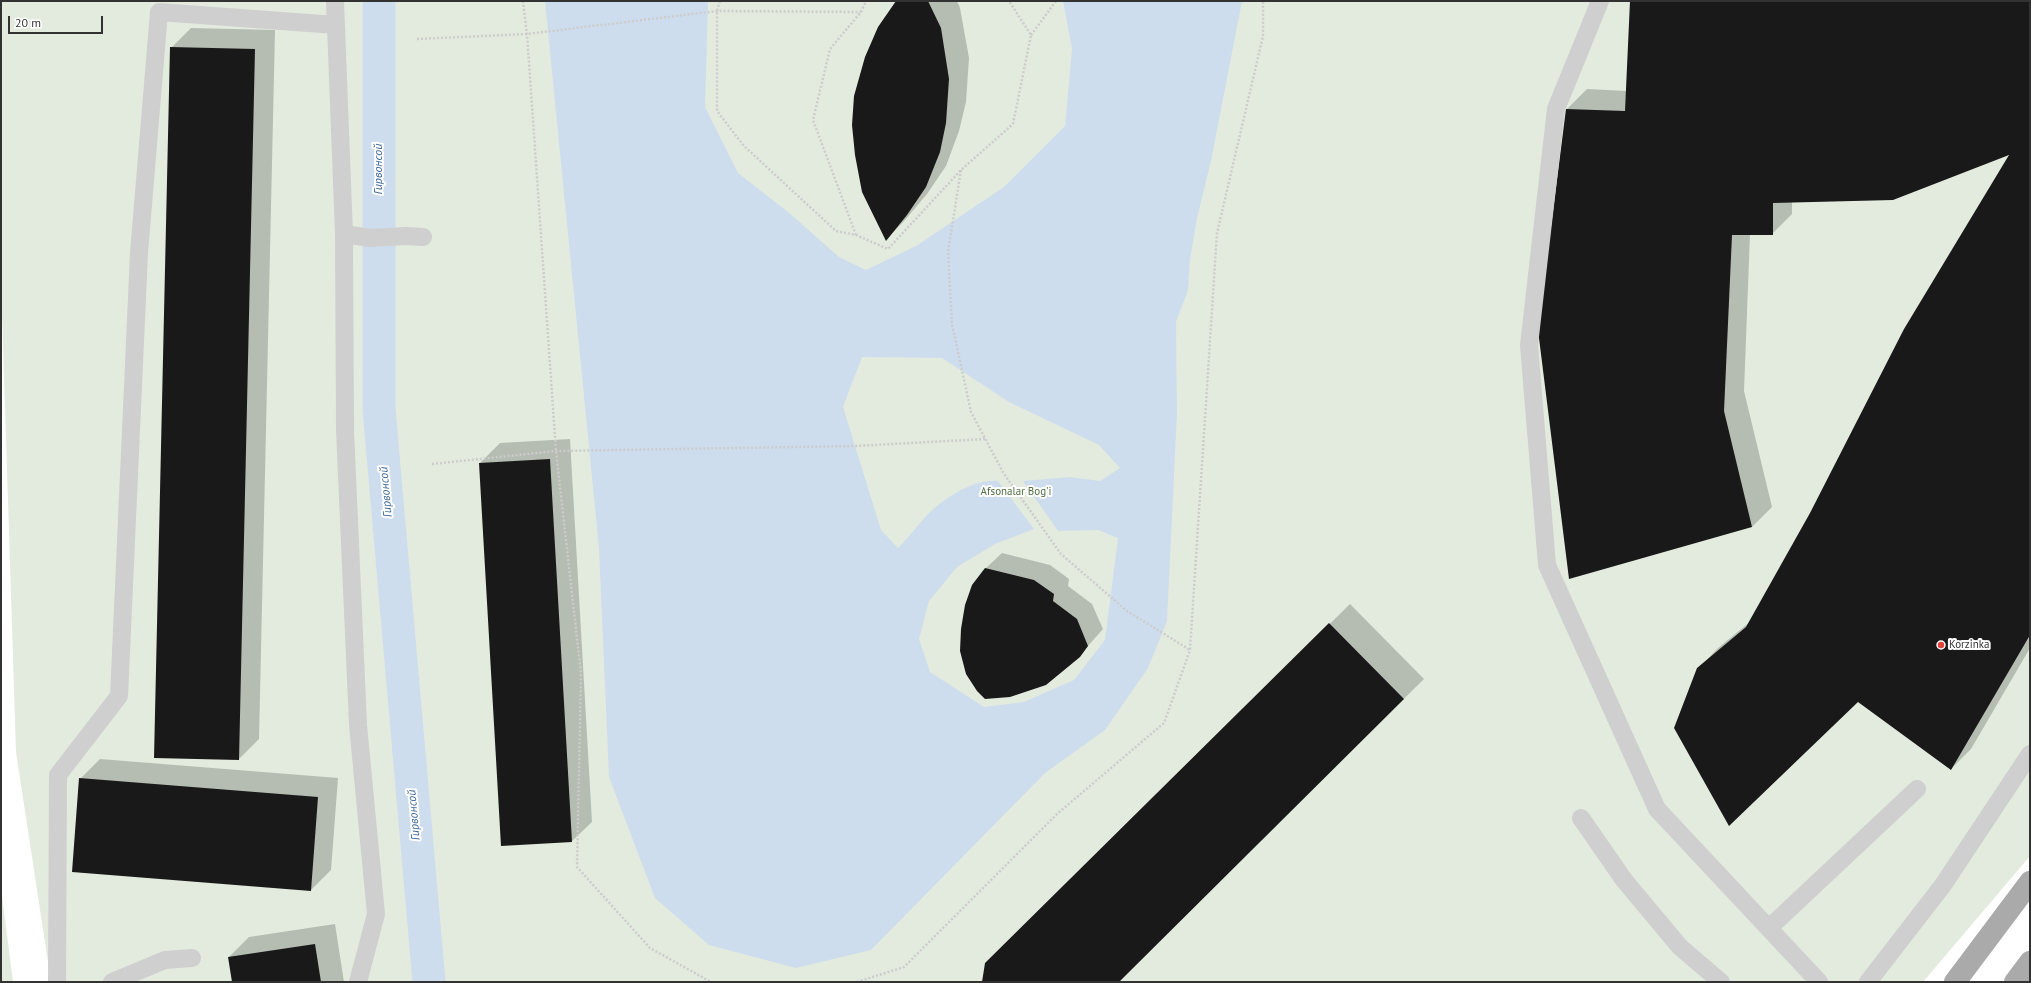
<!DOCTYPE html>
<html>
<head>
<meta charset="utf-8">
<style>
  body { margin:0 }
  #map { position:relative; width:2031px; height:983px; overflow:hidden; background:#fff; font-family:"PT Sans",sans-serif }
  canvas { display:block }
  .frame { position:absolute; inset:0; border:2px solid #323232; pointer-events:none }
  .scale { position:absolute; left:8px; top:16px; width:95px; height:18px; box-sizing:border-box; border:2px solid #323232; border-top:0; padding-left:5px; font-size:12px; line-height:14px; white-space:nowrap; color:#323232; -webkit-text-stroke:3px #fff; paint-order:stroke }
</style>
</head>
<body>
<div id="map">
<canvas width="2031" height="983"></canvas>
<div class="frame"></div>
<div class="scale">20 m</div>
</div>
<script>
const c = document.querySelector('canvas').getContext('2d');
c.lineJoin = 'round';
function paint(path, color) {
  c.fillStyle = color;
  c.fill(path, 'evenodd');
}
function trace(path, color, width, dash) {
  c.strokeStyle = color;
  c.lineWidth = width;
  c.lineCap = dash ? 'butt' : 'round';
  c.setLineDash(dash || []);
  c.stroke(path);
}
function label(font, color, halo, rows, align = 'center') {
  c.font = font + ' "PT Sans",sans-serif';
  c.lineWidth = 4;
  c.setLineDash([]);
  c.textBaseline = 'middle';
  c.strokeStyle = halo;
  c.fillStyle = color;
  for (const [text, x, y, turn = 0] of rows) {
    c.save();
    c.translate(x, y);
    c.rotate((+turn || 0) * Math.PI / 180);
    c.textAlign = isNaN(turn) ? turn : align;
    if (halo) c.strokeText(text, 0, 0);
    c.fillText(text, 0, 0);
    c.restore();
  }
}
paint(new Path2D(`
  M 1,1 L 2030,1 L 2030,856 L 1923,982 L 51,982 L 16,752 L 1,282 Z
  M 1,888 L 13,982 L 1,982 Z`), '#e3ebde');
paint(new Path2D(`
  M 545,1 L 708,1 L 705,107 L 738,173 L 788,212 L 839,257 L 866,270 L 916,246 L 1004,187 L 1065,126 L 1072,49 L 1063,1 L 1242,1 L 1211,161 L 1197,218 L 1190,260 L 1188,290 L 1176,322 L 1177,413 L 1167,621 L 1148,668 L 1105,730 L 1045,773 L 871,950 L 796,968 L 709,945 L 655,898 L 609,777 L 599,548 ZM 862,357 L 942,358 L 1009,402 L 1099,445 L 1120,468 L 1100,481 L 1070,477 L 1023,481 L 1058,531 L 1098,530 L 1118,538 L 1105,640 L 1074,680 L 1024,702 L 984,707 L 930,672 L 919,639 L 929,601 L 957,567 L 995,544 L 1034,529 L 998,481 C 974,478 943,499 927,515 C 917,526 908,538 898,548 L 881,530 L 843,407 Z`), '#cedded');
paint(new Path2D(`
  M 897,1 L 957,1 L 960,8 L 969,58 L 966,102 L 959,131 L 946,166 L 927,194 L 905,220 L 886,240 Z
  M 1631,1 L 2030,1 L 2030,648 L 1971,749 L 1951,769 L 1858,701 L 1698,669 L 1718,648 L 1751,621 L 2012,153 L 1792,202 L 1792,214 L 1772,234 L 1750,234 L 1744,391 L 1772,507 L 1752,527 L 1567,109 L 1587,89 L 1627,91 Z
  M 191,28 L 275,30 L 259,739 L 239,759 L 171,48 Z
  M 570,439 L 592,822 L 572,841 L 480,463 L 500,443 Z
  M 1002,553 L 1050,565 L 1069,579 L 1068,586 L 1092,604 L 1103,629 L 1079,656 L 986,568 Z
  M 1350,604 L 1424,679 L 1117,982 L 983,982 L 986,964 Z
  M 100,759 L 338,778 L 331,870 L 311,890 L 80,779 Z
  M 335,924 L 344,982 L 233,982 L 229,957 L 249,937 Z`), '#0003');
trace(new Path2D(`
  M 379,1 L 379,409 L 429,982`), '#cedded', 33);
paint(new Path2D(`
  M 896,1 L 928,1 L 941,28 L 949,79 L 946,123 L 940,152 L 926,187 L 907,215 L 886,241 L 862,192 L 855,155 L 852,125 L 854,96 L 865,57 L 878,27 Z
  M 1630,1 L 2030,1 L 2030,635 L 1951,770 L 1858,702 L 1729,826 L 1674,728 L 1697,668 L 1746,627 L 1810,513 L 1904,329 L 2009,155 L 1893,200 L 1773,203 L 1773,235 L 1732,235 L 1724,411 L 1752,527 L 1569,579 L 1538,330 L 1566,109 L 1625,111 Z
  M 170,47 L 255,49 L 239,760 L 154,758 Z
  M 550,459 L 572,842 L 501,846 L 479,463 Z
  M 985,568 L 1034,580 L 1054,594 L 1053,601 L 1077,619 L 1088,646 L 1080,657 L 1046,685 L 1010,697 L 985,699 L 977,691 L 966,674 L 960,651 L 961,629 L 965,605 L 972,585 Z
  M 1329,623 L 1404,699 L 1119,982 L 982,982 L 985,963 Z
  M 79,778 L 318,797 L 311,891 L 72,872 Z
  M 315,944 L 321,982 L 232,982 L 228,957 Z`), '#191919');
trace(new Path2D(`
  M 523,1 L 527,34 L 556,451 L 581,674 L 577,867 L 650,948 L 711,982
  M 720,1 L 717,11 L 717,111 L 744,146 L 836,231 L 856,235 L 888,249 L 961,170 L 1013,124 L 1031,35 L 1009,1
  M 1031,35 L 1056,1
  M 417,39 L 527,34 L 717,11 L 861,12
  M 961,170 L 948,252 L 952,324 L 971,412 L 1004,474 L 1061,554 L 1127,611 L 1190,650
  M 856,235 L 813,120 L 830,49 L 861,12 L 866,1
  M 432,464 L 556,451 L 855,446 L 985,439
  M 857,982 L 904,967 L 1057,814 L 1164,723 L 1190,650 L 1217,233 L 1263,36 L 1263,1`), '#ccc', 2.5, [2, 2]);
trace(new Path2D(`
  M 335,1 L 344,234 L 370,238 L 406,236 L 423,237
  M 1600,1 L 1556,109 L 1529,345 L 1547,565 L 1657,809 L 1819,982
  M 344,234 L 345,430 L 358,725 L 376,914 L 358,982
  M 1581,818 L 1624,880 L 1680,947 L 1721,982
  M 1769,928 L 1917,789
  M 57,982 L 58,775 L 119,696 L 139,253 L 159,12 L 336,25
  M 112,982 L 165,960 L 192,958
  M 1868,982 L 1943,885 L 2030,754`), '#cfcfcf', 18);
trace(new Path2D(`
  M 1955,982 L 2030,882
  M 2015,982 L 2030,962`), '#aaa', 22);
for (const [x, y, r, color] of [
  [1941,645,4,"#e3433a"]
]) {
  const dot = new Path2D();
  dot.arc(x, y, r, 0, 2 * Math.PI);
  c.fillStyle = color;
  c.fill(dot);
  trace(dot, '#fff', 1.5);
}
label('11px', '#4f6e3f', '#fff', [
  ["Afsonalar Bog'i",1016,492]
]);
label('11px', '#323232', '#fff', [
  ["Korzinka",1949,645]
], 'left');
label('italic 12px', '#406894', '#fff', [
  ["Гирвонсой",379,169,-90],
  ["Гирвонсой",386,492,-95],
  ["Гирвонсой",414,815,-95]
]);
</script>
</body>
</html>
